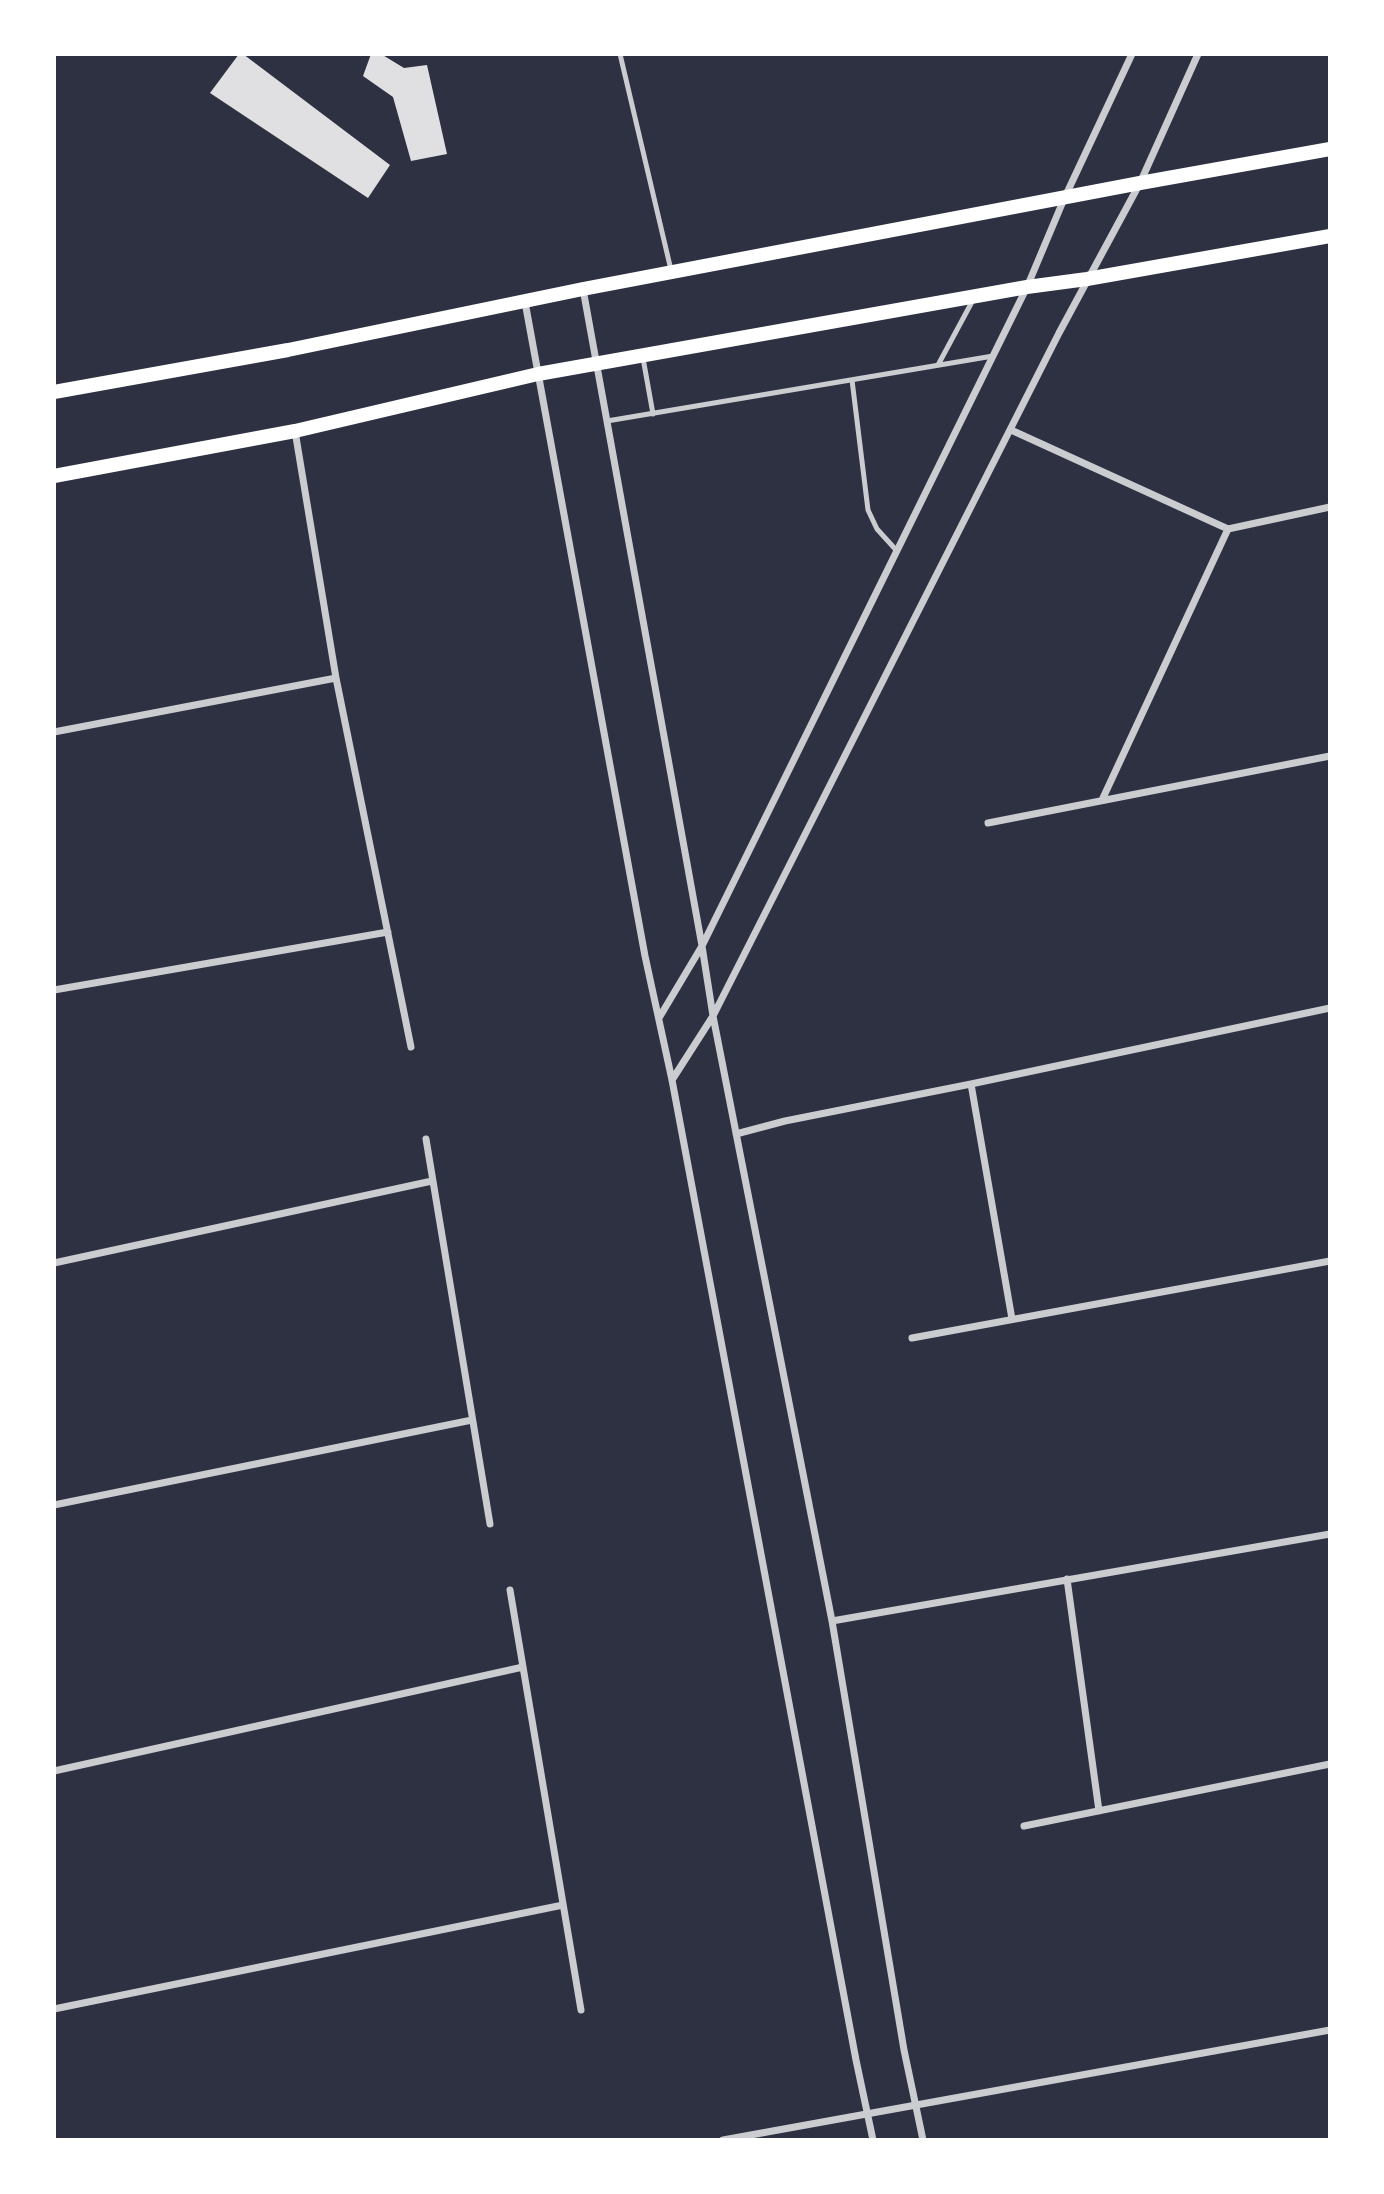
<!DOCTYPE html>
<html>
<head>
<meta charset="utf-8">
<style>
  body { margin:0 }
  #map { position:relative; width:1384px; height:2194px; overflow:hidden; background:#2d3142; font-family:"IBM Plex Sans",sans-serif }
  canvas { display:block }
  .frame { position:absolute; inset:0; border:56px solid #fff; pointer-events:none }
</style>
</head>
<body>
<div id="map">
<canvas width="1384" height="2194"></canvas>
<div class="frame"></div>
</div>
<script>
const c = document.querySelector('canvas').getContext('2d');
c.lineJoin = 'round';
function paint(path, color) {
  c.fillStyle = color;
  c.fill(path, 'evenodd');
}
function trace(path, color, width, dash) {
  c.strokeStyle = color;
  c.lineWidth = width;
  c.lineCap = dash ? 'butt' : 'round';
  c.setLineDash(dash || []);
  c.stroke(path);
}
paint(new Path2D(`
  M 239,54 L 243,54 L 390,165 L 368,198 L 210,93 Z
  M 371,54 L 381,54 L 404,68 L 427,65 L 447,154 L 411,161 L 393,97 L 363,76 Z`), '#e0e0e3');
trace(new Path2D(`
  M 620,54 L 671,270
  M 643,358 L 653,414
  M 938,365 L 973,300
  M 852,380 L 868,510 L 877,529 L 897,551
  M 607,421 L 993,356`), '#caccd0', 5);
trace(new Path2D(`
  M 583,289 L 702,946 L 713,1016 L 832,1621 L 904,2050 L 923,2140
  M 525,302 L 645,956 L 672,1080 L 856,2060 L 873,2140
  M 1011,430 L 1228,529 L 1330,507
  M 295,431 L 336,678 L 411,1047
  M 54,732 L 336,678
  M 1102,800 L 1228,529
  M 988,823 L 1330,756
  M 54,990 L 388,932
  M 659,1018 L 702,946 L 1027,287 L 1064,199 L 1132,54
  M 672,1080 L 713,1016 L 1059,333 L 1140,183 L 1198,54
  M 971,1084 L 1012,1319
  M 736,1134 L 785,1121 L 971,1084 L 1330,1008
  M 426,1139 L 490,1524
  M 54,1263 L 432,1181
  M 912,1338 L 1330,1261
  M 54,1505 L 472,1420
  M 1067,1579 L 1099,1811
  M 510,1590 L 581,2010
  M 832,1621 L 1330,1534
  M 54,1771 L 523,1667
  M 1024,1826 L 1330,1764
  M 54,2009 L 563,1905
  M 723,2140 L 1330,2030`), '#caccd0', 7);
trace(new Path2D(`
  M 54,392 L 288,350 L 583,289 L 1140,183 L 1330,149
  M 54,476 L 295,431 L 538,374 L 1027,287 L 1087,279 L 1330,236`), '#fff', 14);
</script>
</body>
</html>
